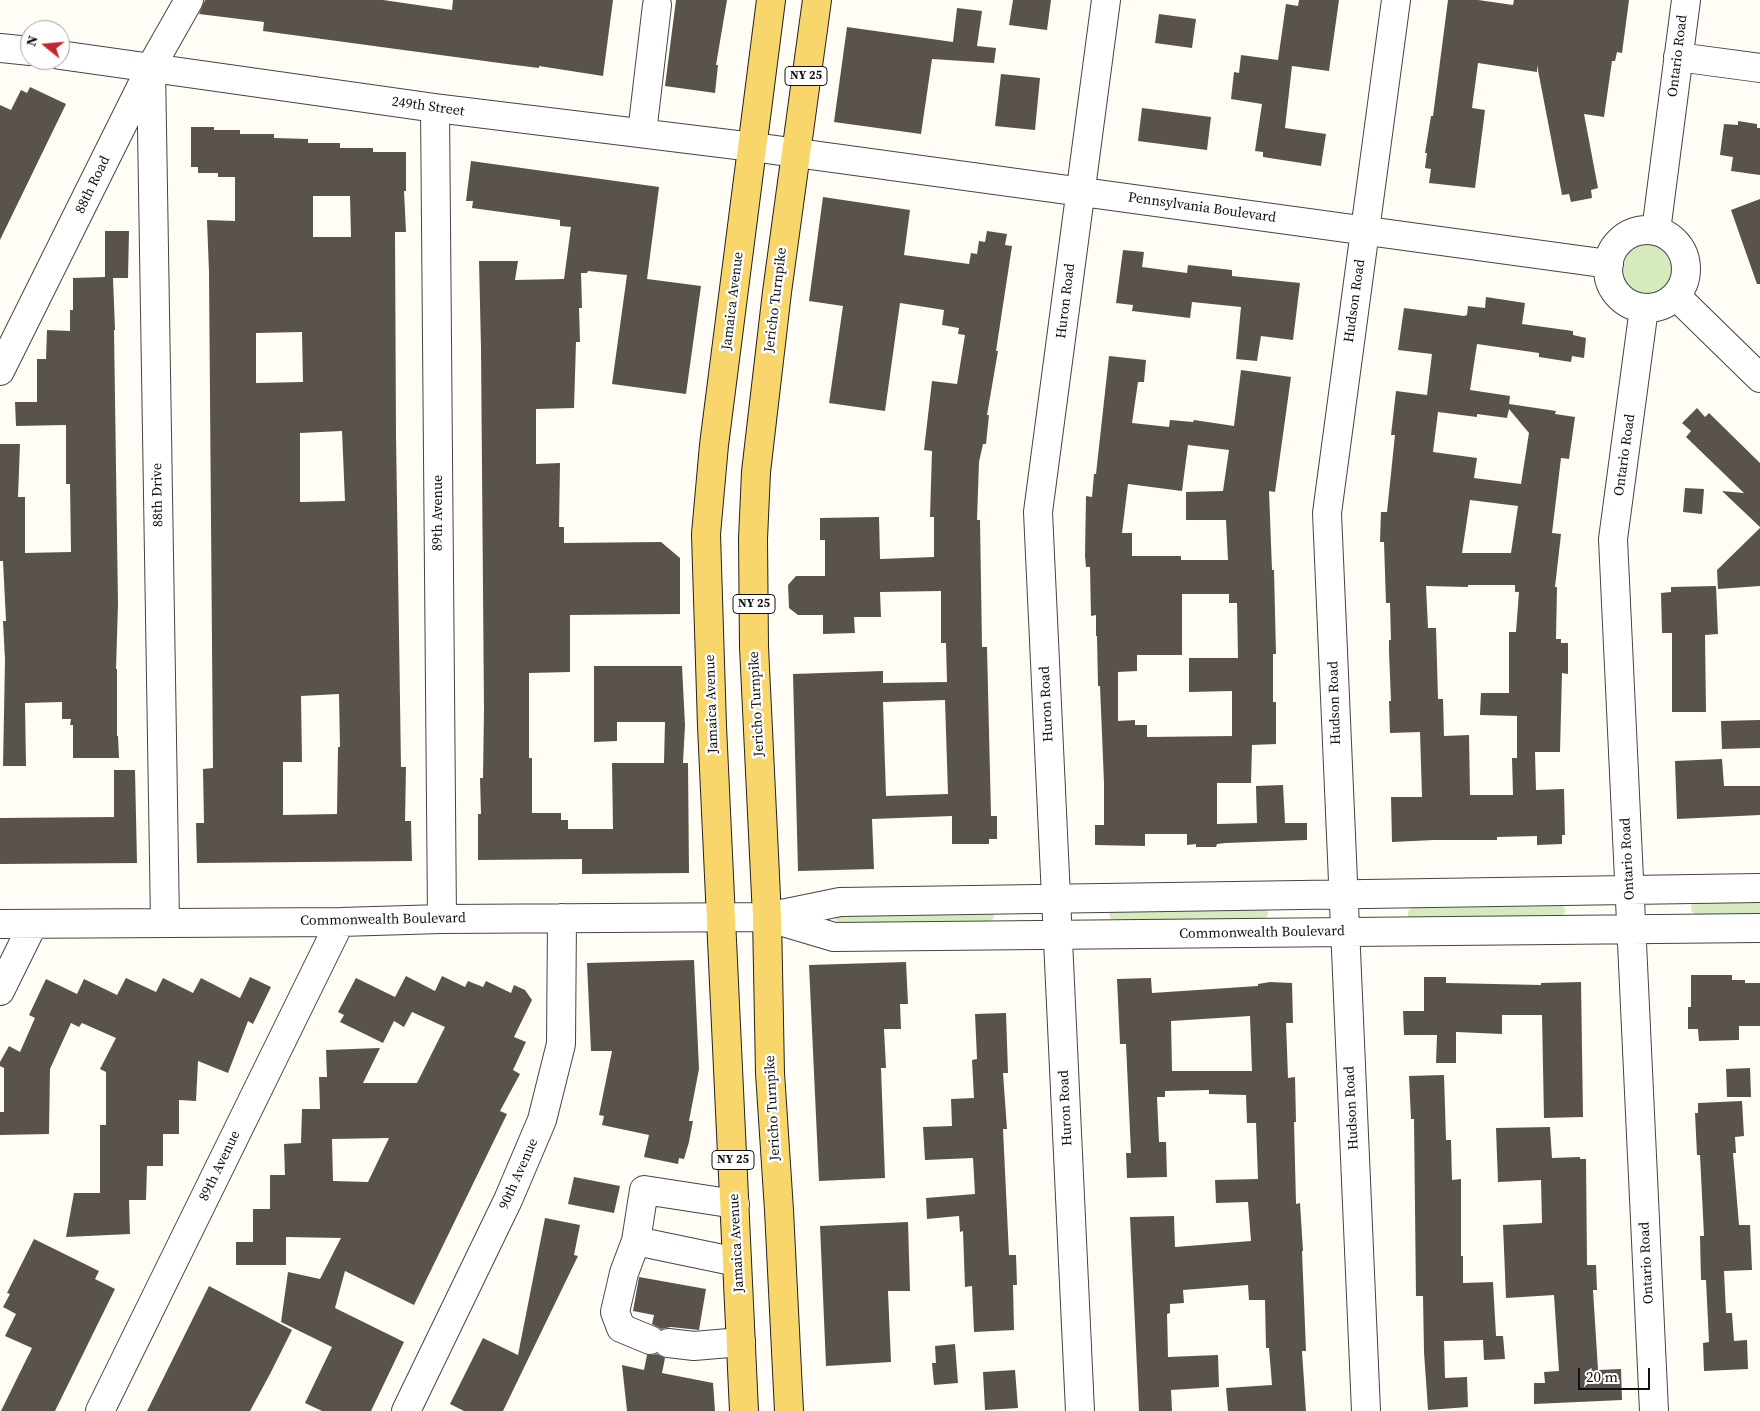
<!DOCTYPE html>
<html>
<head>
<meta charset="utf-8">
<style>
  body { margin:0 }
  #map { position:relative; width:1760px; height:1411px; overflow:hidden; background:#fffdf5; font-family:"Source Serif 4",serif }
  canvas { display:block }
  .north { position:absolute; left:20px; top:20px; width:50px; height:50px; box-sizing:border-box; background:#fff; border:1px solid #a0a0a0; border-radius:50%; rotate:287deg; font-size:14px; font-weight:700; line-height:20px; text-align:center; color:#111 }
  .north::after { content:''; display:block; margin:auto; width:18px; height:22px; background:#c4262e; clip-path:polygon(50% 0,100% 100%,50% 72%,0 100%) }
  .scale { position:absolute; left:1578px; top:1368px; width:72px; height:22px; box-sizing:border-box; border:2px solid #111; border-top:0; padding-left:6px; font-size:15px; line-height:18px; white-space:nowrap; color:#111; -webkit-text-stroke:4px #fff; paint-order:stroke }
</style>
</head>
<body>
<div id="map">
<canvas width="1760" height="1411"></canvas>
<div class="north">N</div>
<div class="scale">20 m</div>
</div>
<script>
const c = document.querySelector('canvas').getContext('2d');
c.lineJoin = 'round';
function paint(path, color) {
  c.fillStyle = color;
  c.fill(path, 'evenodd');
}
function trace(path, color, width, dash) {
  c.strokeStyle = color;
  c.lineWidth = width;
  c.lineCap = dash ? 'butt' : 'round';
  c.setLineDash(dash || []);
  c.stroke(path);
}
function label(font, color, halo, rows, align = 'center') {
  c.font = font + ' "Source Serif 4",serif';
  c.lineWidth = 5;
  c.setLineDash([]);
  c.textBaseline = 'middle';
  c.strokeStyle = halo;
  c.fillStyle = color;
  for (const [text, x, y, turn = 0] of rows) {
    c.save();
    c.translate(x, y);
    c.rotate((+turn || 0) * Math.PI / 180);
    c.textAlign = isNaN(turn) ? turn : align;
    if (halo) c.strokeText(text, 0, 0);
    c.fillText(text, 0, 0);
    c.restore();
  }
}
paint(new Path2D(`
  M1617 269a31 31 0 1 1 62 0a31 31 0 1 1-62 0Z
  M 1694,903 L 1760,903 L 1760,914 L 1696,914 L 1692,912 L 1691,905 Z
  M 1561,906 L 1563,906 L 1566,911 L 1562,917 L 1408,918 L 1408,911 L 1411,908 Z
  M 1268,909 L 1268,915 L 1265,918 L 1114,921 L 1111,919 L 1109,915 L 1111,910 Z
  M 837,913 L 994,913 L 993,919 L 988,921 L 840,923 L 836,921 L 835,918 Z`), '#d5ebbd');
paint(new Path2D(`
  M 205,0 L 383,0 L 452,10 L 453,0 L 613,0 L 603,76 L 539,66 L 539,68 L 507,64 L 263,31 L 264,22 L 199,14 Z
  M 676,0 L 727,0 L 716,65 L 718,65 L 715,93 L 665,86 Z
  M 1013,0 L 1051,0 L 1047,30 L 1009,25 Z
  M 1299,0 L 1339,0 L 1329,71 L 1292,66 L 1285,128 L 1326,134 L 1321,166 L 1263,157 L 1263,152 L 1255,151 L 1262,104 L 1231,99 L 1234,72 L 1239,73 L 1241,55 L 1278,60 L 1286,4 L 1298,6 Z
  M 1448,0 L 1478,0 L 1513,5 L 1514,0 L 1629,0 L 1622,53 L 1617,52 L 1615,61 L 1612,61 L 1604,117 L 1584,114 L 1598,188 L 1591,190 L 1592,198 L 1571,202 L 1569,194 L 1562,195 L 1537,65 L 1537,72 L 1478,63 L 1472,108 L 1485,110 L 1475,188 L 1429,183 L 1431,169 L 1425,168 L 1427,153 L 1425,153 L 1431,116 L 1433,116 Z
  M 957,8 L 982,11 L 977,46 L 996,48 L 994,63 L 932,59 L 921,134 L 834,122 L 847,27 L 953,42 Z
  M 1159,14 L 1196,19 L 1192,48 L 1155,43 Z
  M 1001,74 L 1040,78 L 1035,130 L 995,126 Z
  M 30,87 L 66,104 L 0,240 L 0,105 L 11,110 L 21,90 L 27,93 Z
  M 1142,108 L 1211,117 L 1207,150 L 1138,141 Z
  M 1738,121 L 1757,124 L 1757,128 L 1760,128 L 1760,175 L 1731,171 L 1733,157 L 1720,155 L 1724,124 L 1738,125 Z
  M 191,127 L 214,127 L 214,130 L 240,130 L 240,134 L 274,134 L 274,138 L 308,139 L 308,143 L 340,143 L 340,148 L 373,148 L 373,152 L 406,152 L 406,191 L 404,191 L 406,232 L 395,232 L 396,435 L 401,767 L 406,767 L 405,821 L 411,821 L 412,861 L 197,863 L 196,823 L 204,823 L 203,769 L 213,768 L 209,272 L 207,220 L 235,221 L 235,177 L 218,177 L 218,173 L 198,173 L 198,167 L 191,167 ZM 313,196 L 350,196 L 351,237 L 313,237 ZM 302,332 L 303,382 L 256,383 L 256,333 ZM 342,431 L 345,501 L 300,502 L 300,433 ZM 339,694 L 340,747 L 338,747 L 337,814 L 283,815 L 283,762 L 302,762 L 301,696 Z
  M 471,161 L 659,187 L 647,279 L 701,286 L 686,394 L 612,384 L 627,275 L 588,271 L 587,273 L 581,273 L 582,308 L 579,308 L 580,342 L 576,342 L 574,408 L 536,409 L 536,464 L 560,463 L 559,527 L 564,527 L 564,543 L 661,542 L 680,558 L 680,614 L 570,615 L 570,672 L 529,673 L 529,758 L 532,758 L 532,813 L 561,813 L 561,820 L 568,820 L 568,829 L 613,829 L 612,763 L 664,763 L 665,722 L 617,722 L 617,741 L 594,742 L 594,666 L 682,666 L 685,725 L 683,763 L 688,763 L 689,873 L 582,874 L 582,859 L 478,860 L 478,814 L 481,814 L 480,778 L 483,778 L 484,710 L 481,348 L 479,261 L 518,261 L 515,280 L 564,279 L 571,227 L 560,226 L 560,220 L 472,208 L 473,201 L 466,201 Z
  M 823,197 L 910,210 L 904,255 L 969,264 L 971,253 L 977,254 L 979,241 L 985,242 L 987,231 L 1007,234 L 1005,245 L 1012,246 L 996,351 L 998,351 L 987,415 L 989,415 L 986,444 L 983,444 L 979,462 L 977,520 L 980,520 L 982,647 L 987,647 L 991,816 L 997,816 L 997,839 L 989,839 L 989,844 L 952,844 L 952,816 L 872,819 L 874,869 L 798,871 L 793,674 L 883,671 L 883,683 L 947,682 L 946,643 L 941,643 L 941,591 L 880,592 L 881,617 L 854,617 L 855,633 L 823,634 L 823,615 L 798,615 L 789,608 L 788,585 L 796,576 L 825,576 L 825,540 L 820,540 L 820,518 L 879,517 L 880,559 L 934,557 L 934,517 L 930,517 L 932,451 L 924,450 L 932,381 L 957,384 L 965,335 L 958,334 L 959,328 L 942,325 L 944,310 L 900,303 L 885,411 L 829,403 L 843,306 L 809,301 ZM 945,700 L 948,794 L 886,796 L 883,702 Z
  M 1760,199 L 1760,284 L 1757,284 L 1731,210 Z
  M 105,231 L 129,231 L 128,278 L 113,278 L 115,330 L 114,330 L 118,604 L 116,669 L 117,669 L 117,736 L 118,736 L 119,758 L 73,758 L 73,725 L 70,725 L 71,719 L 62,719 L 62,702 L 25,703 L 26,766 L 3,766 L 5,660 L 3,621 L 6,621 L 3,561 L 0,561 L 0,444 L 20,444 L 18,497 L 25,497 L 25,553 L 71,552 L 70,484 L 66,484 L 66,425 L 16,426 L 15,402 L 37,402 L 37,359 L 46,359 L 47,330 L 70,331 L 70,310 L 73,310 L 73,278 L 105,277 Z
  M 1123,250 L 1144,252 L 1142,267 L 1187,273 L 1188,265 L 1232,270 L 1232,276 L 1300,283 L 1293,340 L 1261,336 L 1257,361 L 1236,359 L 1241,307 L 1192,302 L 1190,318 L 1132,311 L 1133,305 L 1116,303 Z
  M 1486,297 L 1525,303 L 1522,324 L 1573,331 L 1573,335 L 1586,338 L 1584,358 L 1572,356 L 1571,362 L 1539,357 L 1539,353 L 1477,344 L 1470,390 L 1510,396 L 1509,404 L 1556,411 L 1555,414 L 1575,417 L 1569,459 L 1561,458 L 1552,533 L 1561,534 L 1555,587 L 1557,587 L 1556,639 L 1561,639 L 1561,643 L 1568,643 L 1568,674 L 1562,673 L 1560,752 L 1535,752 L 1536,790 L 1564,789 L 1565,835 L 1562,835 L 1562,844 L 1537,845 L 1537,836 L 1497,837 L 1497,840 L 1434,840 L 1392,842 L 1391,797 L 1422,797 L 1420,732 L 1390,733 L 1389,701 L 1391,701 L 1389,652 L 1389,640 L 1391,640 L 1390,603 L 1386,603 L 1384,542 L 1380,542 L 1381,512 L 1387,512 L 1395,435 L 1391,435 L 1396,391 L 1427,395 L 1432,354 L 1398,350 L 1404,308 L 1464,316 L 1467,315 L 1468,306 L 1485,308 ZM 1509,409 L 1529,433 L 1521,484 L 1474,478 L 1477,458 L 1433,452 L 1438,412 L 1477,417 L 1477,414 L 1507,418 ZM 1470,500 L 1518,506 L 1511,553 L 1462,553 ZM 1468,585 L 1515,585 L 1515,592 L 1519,592 L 1516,632 L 1509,632 L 1509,693 L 1481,693 L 1480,715 L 1517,716 L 1517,758 L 1512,758 L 1513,795 L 1470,795 L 1469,735 L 1444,736 L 1443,699 L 1438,699 L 1436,628 L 1428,628 L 1426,586 L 1468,587 Z
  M 1109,356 L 1146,360 L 1144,382 L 1138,382 L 1132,423 L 1169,427 L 1170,420 L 1193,422 L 1194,420 L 1234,426 L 1241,370 L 1291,377 L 1275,492 L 1269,491 L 1272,570 L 1274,570 L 1276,654 L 1273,654 L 1273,702 L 1276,702 L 1276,744 L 1252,745 L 1251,783 L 1217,783 L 1217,824 L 1257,823 L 1256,786 L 1283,785 L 1285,823 L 1307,823 L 1307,840 L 1226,843 L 1217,844 L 1216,847 L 1196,847 L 1196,844 L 1187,845 L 1187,834 L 1145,834 L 1145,846 L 1095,845 L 1095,825 L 1104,825 L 1104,783 L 1100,686 L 1098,686 L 1097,636 L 1096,636 L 1096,615 L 1091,616 L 1090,567 L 1086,567 L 1085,556 L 1086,496 L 1092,497 L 1094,474 L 1096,474 ZM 1188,445 L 1229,450 L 1223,491 L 1186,492 L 1186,520 L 1226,520 L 1228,560 L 1181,560 L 1181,556 L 1132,556 L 1132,533 L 1122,533 L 1128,484 L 1182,491 ZM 1182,594 L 1229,594 L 1229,603 L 1237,603 L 1238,658 L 1189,658 L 1189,692 L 1232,691 L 1232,736 L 1147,737 L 1147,725 L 1135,725 L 1135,720 L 1118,721 L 1118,672 L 1137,671 L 1137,655 L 1182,655 Z
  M 1697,408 L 1705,417 L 1709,413 L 1760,463 L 1760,527 L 1722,491 L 1744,493 L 1686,437 L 1691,431 L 1682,423 Z
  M 1685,488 L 1704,489 L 1702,514 L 1683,512 Z
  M 1760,528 L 1760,586 L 1718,589 L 1717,570 Z
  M 1716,586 L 1718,634 L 1705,635 L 1706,712 L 1672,712 L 1672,633 L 1662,633 L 1661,593 L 1671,592 L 1671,587 Z
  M 1760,720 L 1760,748 L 1722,749 L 1721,721 Z
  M 1722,759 L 1724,786 L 1760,786 L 1760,815 L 1677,819 L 1675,761 Z
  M 114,770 L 135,770 L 137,863 L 0,864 L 0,818 L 114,817 Z
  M 694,960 L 699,1069 L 689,1121 L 693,1121 L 689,1142 L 684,1159 L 679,1158 L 678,1164 L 644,1157 L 649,1135 L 602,1125 L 604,1116 L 599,1115 L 612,1051 L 591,1051 L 587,963 Z
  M 906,962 L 908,1004 L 900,1004 L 901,1029 L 884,1029 L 886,1068 L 881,1068 L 885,1178 L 819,1181 L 809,965 Z
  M 1691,975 L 1732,975 L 1732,980 L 1745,980 L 1745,983 L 1760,983 L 1760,1026 L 1739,1026 L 1739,1040 L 1699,1041 L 1698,1029 L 1688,1029 L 1688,1007 L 1691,1007 Z
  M 406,976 L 435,991 L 442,976 L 465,987 L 468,981 L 483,987 L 486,981 L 511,993 L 514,985 L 525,990 L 532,1000 L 514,1037 L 526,1042 L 513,1070 L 520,1074 L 500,1111 L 507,1114 L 414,1305 L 345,1271 L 335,1308 L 404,1342 L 371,1411 L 322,1411 L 305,1403 L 332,1347 L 281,1322 L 288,1272 L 320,1279 L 341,1238 L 286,1237 L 286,1265 L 236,1265 L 236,1242 L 253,1242 L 253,1209 L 270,1209 L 270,1175 L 285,1175 L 284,1144 L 301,1143 L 302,1109 L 320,1109 L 319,1077 L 327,1077 L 326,1050 L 380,1048 L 363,1083 L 417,1083 L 445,1027 L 412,1012 L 404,1027 L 394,1021 L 383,1043 L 340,1022 L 344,1015 L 338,1012 L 356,978 L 395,997 ZM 389,1138 L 368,1182 L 333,1181 L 332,1139 Z
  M 250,977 L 271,987 L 253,1024 L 248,1021 L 228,1073 L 198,1061 L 196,1101 L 179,1100 L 179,1134 L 163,1134 L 163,1166 L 147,1166 L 146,1200 L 129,1200 L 130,1234 L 66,1237 L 74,1193 L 100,1193 L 100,1125 L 106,1125 L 106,1072 L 100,1069 L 116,1038 L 82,1023 L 79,1027 L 71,1023 L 50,1069 L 49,1134 L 0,1135 L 0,1112 L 4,1112 L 4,1068 L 0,1066 L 0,1062 L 9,1046 L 20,1052 L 35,1018 L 29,1015 L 46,979 L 77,994 L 84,979 L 117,995 L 126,978 L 156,992 L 163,978 L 193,993 L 201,978 L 240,998 Z
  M 1424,977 L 1446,977 L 1446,983 L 1541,985 L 1541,983 L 1581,982 L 1583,1117 L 1544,1118 L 1542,1015 L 1502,1015 L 1502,1034 L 1456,1032 L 1456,1063 L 1436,1063 L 1437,1035 L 1404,1035 L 1403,1011 L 1424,1011 Z
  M 1151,978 L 1152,993 L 1258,986 L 1258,984 L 1270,982 L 1292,983 L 1293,1023 L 1286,1023 L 1288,1078 L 1295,1077 L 1296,1122 L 1294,1122 L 1296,1204 L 1300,1203 L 1303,1251 L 1302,1251 L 1306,1351 L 1302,1351 L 1306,1411 L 1228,1411 L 1226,1388 L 1272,1385 L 1269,1348 L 1266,1348 L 1265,1300 L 1249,1300 L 1248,1285 L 1183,1290 L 1184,1303 L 1170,1304 L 1170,1313 L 1167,1314 L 1168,1357 L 1218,1355 L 1219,1387 L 1171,1390 L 1172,1411 L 1139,1411 L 1130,1217 L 1174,1216 L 1175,1247 L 1251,1241 L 1248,1202 L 1216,1203 L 1215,1180 L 1258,1179 L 1256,1123 L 1247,1123 L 1246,1095 L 1209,1094 L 1209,1090 L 1165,1091 L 1165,1097 L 1157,1097 L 1159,1142 L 1166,1142 L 1167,1177 L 1127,1178 L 1126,1153 L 1131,1153 L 1126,1044 L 1120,1044 L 1117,979 ZM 1250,1016 L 1252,1071 L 1172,1071 L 1171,1021 Z
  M 1006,1013 L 1008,1073 L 1003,1073 L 1007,1129 L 1003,1129 L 1009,1255 L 1016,1255 L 1017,1285 L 1013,1285 L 1014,1330 L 974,1332 L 972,1286 L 965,1287 L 963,1231 L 960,1232 L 959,1216 L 927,1219 L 926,1198 L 975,1194 L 973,1158 L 925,1160 L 923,1127 L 952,1126 L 951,1099 L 974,1098 L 972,1060 L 977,1059 L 975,1014 Z
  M 1750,1068 L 1751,1097 L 1727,1097 L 1726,1069 Z
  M 1444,1075 L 1446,1140 L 1451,1140 L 1452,1180 L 1461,1179 L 1461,1256 L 1463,1256 L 1463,1283 L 1493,1282 L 1496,1336 L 1503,1336 L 1505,1359 L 1484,1360 L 1483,1340 L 1444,1341 L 1445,1378 L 1467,1377 L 1468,1407 L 1428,1410 L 1424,1352 L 1423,1296 L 1416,1296 L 1414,1119 L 1411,1119 L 1409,1076 Z
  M 1742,1101 L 1744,1136 L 1735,1137 L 1736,1153 L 1733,1153 L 1739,1225 L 1750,1225 L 1752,1270 L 1724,1271 L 1726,1313 L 1732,1313 L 1734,1341 L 1747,1340 L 1748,1369 L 1704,1371 L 1703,1343 L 1709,1342 L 1706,1280 L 1701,1280 L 1700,1236 L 1704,1236 L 1700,1155 L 1697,1155 L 1695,1113 L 1698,1113 L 1698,1103 Z
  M 1550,1127 L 1552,1158 L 1580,1157 L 1580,1159 L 1586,1159 L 1587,1265 L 1596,1265 L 1597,1290 L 1593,1290 L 1598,1370 L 1621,1369 L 1622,1400 L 1534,1404 L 1534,1383 L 1545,1383 L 1544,1372 L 1559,1371 L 1554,1295 L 1506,1298 L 1503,1225 L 1542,1223 L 1541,1180 L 1498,1182 L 1496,1128 Z
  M 574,1177 L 620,1186 L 614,1213 L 568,1204 Z
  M 545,1218 L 580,1225 L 574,1255 L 578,1256 L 503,1411 L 464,1411 L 450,1404 L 483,1338 L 518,1355 Z
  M 908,1222 L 910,1291 L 888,1291 L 891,1362 L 826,1366 L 820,1226 Z
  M 34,1239 L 99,1271 L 95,1279 L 115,1289 L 55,1411 L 1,1411 L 32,1348 L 5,1336 L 16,1314 L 3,1307 L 10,1294 L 7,1293 Z
  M 639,1277 L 706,1289 L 699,1330 L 671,1327 L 661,1329 L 652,1324 L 654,1315 L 633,1311 Z
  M 209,1286 L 292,1330 L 270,1374 L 250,1411 L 147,1411 Z
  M 955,1344 L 958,1383 L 934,1385 L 932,1363 L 936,1363 L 935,1346 Z
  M 657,1354 L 665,1358 L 662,1373 L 713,1383 L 715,1411 L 627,1411 L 622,1365 L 644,1370 L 647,1355 L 652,1355 Z
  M 1015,1370 L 1018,1408 L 985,1410 L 983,1372 Z`), '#5a524d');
const minor = new Path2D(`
  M 0,48 L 30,51
  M 60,55 L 435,108 L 753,147 L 1609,264
  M 1678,57 L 1760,68
  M 151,67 L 165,922
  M 435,108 L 442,919
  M 642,133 L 657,5
  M1608 269a39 39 0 1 1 78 0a39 39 0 1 1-78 0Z
  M 1656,231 L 1686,0
  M 1676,296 L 1760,378
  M 1644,308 L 1613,539 L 1654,1411
  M 0,371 L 151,67 L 189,0
  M 770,918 L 834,937 L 1760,928
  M 0,924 L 340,922 L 442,919 L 767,917 L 840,902 L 1760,888
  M 0,991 L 33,924
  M 735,1204 L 644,1190 L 636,1241 L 737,1262
  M 636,1241 L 624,1273 L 615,1312 L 621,1328 L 650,1340
  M 668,1343 L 694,1346 L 741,1342
  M 100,1411 L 340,922
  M 406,1411 L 508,1200 L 542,1120 L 561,1044 L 562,918
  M 1080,1411 L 1038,512 L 1106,0
  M 1366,1411 L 1327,513 L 1396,0`);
const major = new Path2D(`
  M 744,1411 L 712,726 L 706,534 L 714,445 L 771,0
  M 789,1411 L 779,1210 L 770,1073 L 767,917 L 754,647 L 753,539 L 756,472 L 777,292 L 817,0`);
trace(minor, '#444', 30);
trace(major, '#222', 30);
trace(minor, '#fff', 28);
trace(major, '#f9d66b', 28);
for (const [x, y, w] of [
  [806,76,42],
  [754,604,42],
  [733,1160,42]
]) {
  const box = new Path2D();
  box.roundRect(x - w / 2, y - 9.5, w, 19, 4);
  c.fillStyle = '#fff';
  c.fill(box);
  trace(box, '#111', 1);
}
label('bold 12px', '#111', null, [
  ["NY 25",806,76],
  ["NY 25",754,604],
  ["NY 25",733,1160]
]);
label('14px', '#111', '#fff', [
  ["Ontario Road",1678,56,-83],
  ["249th Street",428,107,8],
  ["88th Road",93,185,-64],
  ["Pennsylvania Boulevard",1202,208,8],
  ["Jericho Turnpike",776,300,-83],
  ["Jamaica Avenue",733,301,-83],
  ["Huron Road",1066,301,-83],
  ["Hudson Road",1355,301,-82],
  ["Ontario Road",1625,455,-82],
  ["88th Drive",158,495,-91],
  ["89th Avenue",438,513,-90],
  ["Hudson Road",1335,703,-92],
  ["Jamaica Avenue",712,704,-92],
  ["Jericho Turnpike",757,704,-93],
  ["Huron Road",1047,704,-93],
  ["Ontario Road",1628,859,-93],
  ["Commonwealth Boulevard",383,920,-1],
  ["Commonwealth Boulevard",1262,933,-1],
  ["Jericho Turnpike",773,1108,-93],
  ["Huron Road",1066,1108,-93],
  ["Hudson Road",1352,1108,-93],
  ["89th Avenue",220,1166,-64],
  ["90th Avenue",519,1174,-66],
  ["Jamaica Avenue",737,1243,-93],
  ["Ontario Road",1647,1263,-93]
]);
</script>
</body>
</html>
